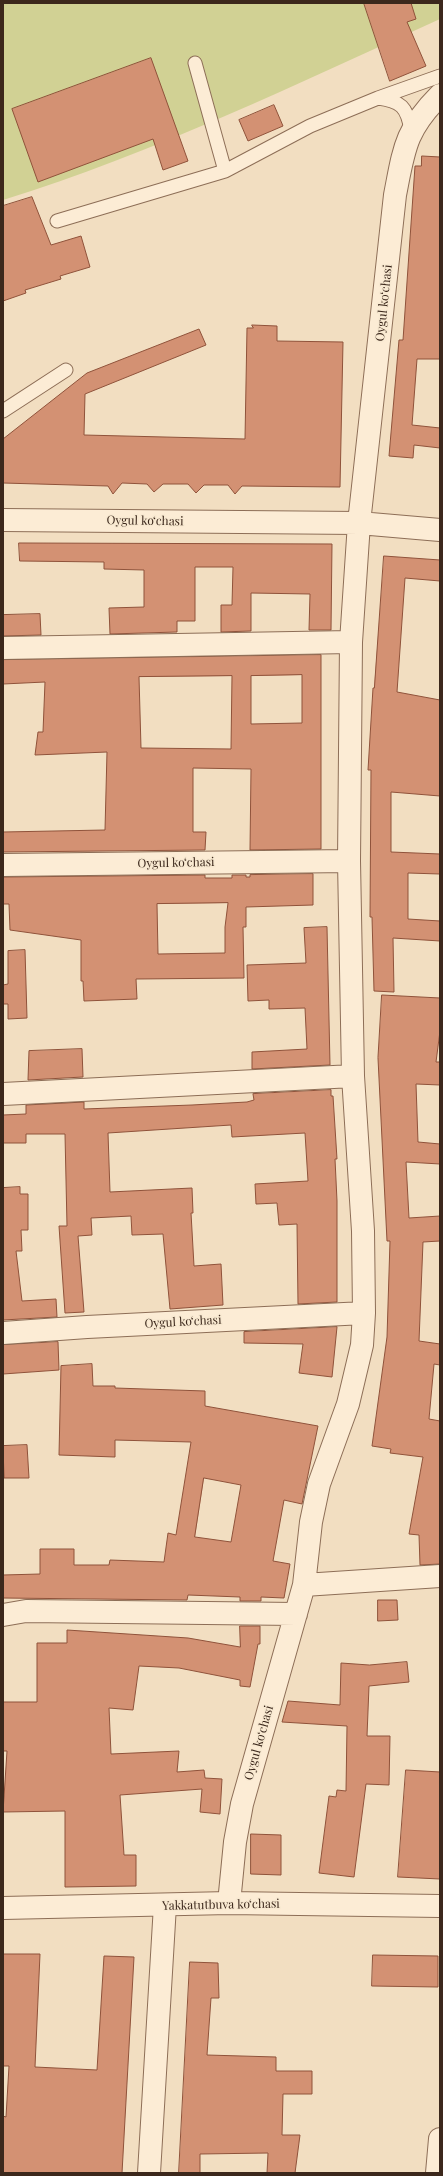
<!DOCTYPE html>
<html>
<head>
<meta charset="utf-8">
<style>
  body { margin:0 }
  #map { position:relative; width:443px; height:2176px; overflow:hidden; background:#f2dec1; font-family:"Playfair Display",serif }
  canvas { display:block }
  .frame { position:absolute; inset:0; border:4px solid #3c281c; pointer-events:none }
</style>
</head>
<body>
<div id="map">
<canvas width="443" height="2176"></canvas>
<div class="frame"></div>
</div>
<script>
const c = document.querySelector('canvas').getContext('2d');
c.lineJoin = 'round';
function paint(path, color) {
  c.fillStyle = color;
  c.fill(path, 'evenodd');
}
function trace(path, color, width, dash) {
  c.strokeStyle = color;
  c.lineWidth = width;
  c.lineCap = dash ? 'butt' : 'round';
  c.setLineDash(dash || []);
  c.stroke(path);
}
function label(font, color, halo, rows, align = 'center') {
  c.font = font + ' "Playfair Display",serif';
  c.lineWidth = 3;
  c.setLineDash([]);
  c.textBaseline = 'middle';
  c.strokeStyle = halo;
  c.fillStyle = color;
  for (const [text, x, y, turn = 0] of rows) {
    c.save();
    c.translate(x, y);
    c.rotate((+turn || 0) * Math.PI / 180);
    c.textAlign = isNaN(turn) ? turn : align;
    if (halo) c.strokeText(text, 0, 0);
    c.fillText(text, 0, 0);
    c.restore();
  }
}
paint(new Path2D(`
  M 3,3 L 440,3 L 440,19 C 297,84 154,153 3,200 Z`), '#d1d194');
const building = new Path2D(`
  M 364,3 L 411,3 L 416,19 L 407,22 L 426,66 L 390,81 Z
  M 151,58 L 188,161 L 163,170 L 153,139 L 38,182 L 12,109 Z
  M 274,105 L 283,126 L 248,141 L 239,120 Z
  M 422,156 L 440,157 L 440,359 L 417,359 L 412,425 L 440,428 L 440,448 L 414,445 L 413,458 L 389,456 L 399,340 L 403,340 L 415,166 L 421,166 Z
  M 32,197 L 51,245 L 81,236 L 90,267 L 60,276 L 61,279 L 25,290 L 26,293 L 3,301 L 3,206 Z
  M 252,325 L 277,326 L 277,341 L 343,342 L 340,487 L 242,486 L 235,494 L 228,485 L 204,485 L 196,493 L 188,484 L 163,484 L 154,492 L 147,484 L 122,483 L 113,494 L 108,486 L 3,483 L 3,439 L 87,373 L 199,329 L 206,345 L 85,394 L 84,435 L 245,439 L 247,328 L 253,328 Z
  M 19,543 L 332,544 L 331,630 L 309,630 L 310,594 L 251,593 L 251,631 L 221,632 L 221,605 L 232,605 L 233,567 L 195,567 L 195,621 L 177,621 L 177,632 L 110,634 L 109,608 L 144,607 L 144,570 L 104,569 L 104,562 L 20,561 Z
  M 384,556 L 440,560 L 440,581 L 405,578 L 397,692 L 440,700 L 440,796 L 391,792 L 391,852 L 440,854 L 440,874 L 408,873 L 408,919 L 440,921 L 440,941 L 393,938 L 394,992 L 374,991 L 372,917 L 370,917 L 371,770 L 368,770 L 373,688 L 374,688 Z
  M 40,614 L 41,635 L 3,636 L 3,615 Z
  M 321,655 L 321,849 L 250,850 L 251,769 L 193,768 L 193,832 L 206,832 L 205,850 L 3,852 L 3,832 L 105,830 L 107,752 L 35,755 L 38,732 L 43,732 L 45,682 L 3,684 L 3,660 ZM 302,675 L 302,723 L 251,724 L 251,676 ZM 232,676 L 231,749 L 141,748 L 139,677 Z
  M 313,874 L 313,905 L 246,907 L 246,927 L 243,927 L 244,978 L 136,979 L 137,999 L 84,1001 L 83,981 L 81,981 L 81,940 L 10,930 L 9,904 L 3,904 L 3,877 L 205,875 L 205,878 L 232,878 L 232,875 L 246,875 L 246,877 L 250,877 L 250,875 ZM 228,903 L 225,927 L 225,953 L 158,954 L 157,904 Z
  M 327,927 L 330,1065 L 252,1069 L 252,1052 L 307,1049 L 305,1008 L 269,1009 L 269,1000 L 248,1001 L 247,965 L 306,963 L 304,928 Z
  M 25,950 L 27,1018 L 8,1019 L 8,1004 L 3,1004 L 3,985 L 8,984 L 8,951 Z
  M 382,995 L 440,998 L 440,1031 L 436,1062 L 440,1062 L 440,1085 L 416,1084 L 418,1142 L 440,1144 L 440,1164 L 406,1162 L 409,1218 L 440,1216 L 440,1241 L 423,1242 L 419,1341 L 440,1344 L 440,1365 L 434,1364 L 429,1419 L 440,1421 L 440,1564 L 420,1565 L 419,1535 L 409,1534 L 423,1457 L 390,1453 L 391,1449 L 372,1446 L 387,1337 L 390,1241 L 387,1241 L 378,1058 Z
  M 82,1049 L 83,1077 L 28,1080 L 29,1051 Z
  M 331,1090 L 331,1096 L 333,1096 L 337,1159 L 335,1159 L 337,1201 L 337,1302 L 298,1304 L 297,1224 L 279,1225 L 277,1203 L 256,1204 L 255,1184 L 308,1181 L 305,1133 L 232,1137 L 231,1125 L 108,1133 L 110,1192 L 192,1188 L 193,1213 L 191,1213 L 194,1266 L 221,1264 L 223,1305 L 170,1309 L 163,1234 L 132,1235 L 131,1216 L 91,1218 L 92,1235 L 78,1236 L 84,1312 L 65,1313 L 59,1226 L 67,1226 L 65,1134 L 26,1134 L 26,1143 L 3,1143 L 3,1115 L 26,1114 L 26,1105 L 84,1102 L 84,1109 L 192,1105 L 247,1102 L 254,1100 L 253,1094 Z
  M 20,1187 L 20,1194 L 28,1194 L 28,1230 L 21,1230 L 22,1251 L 16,1251 L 22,1301 L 56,1299 L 57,1317 L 3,1320 L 3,1188 Z
  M 337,1327 L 332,1377 L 299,1373 L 303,1344 L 244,1343 L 244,1332 Z
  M 58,1342 L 59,1370 L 3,1374 L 3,1345 Z
  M 92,1364 L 93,1386 L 115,1386 L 115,1388 L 205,1391 L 205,1406 L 318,1426 L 302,1504 L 284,1500 L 273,1561 L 290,1564 L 284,1598 L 261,1597 L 261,1601 L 240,1601 L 240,1597 L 188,1595 L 187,1600 L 3,1598 L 3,1575 L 40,1574 L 40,1549 L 74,1549 L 74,1565 L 109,1565 L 110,1560 L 164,1562 L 168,1533 L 176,1535 L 191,1442 L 115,1440 L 115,1457 L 59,1455 L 61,1366 ZM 204,1478 L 241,1485 L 231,1542 L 195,1537 Z
  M 27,1445 L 29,1478 L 4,1478 L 3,1446 Z
  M 378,1600 L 397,1600 L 398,1620 L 378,1621 Z
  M 240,1626 L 260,1626 L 260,1644 L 258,1644 L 250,1687 L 240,1686 L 240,1680 L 179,1668 L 139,1666 L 133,1710 L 109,1708 L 111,1754 L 179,1751 L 177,1772 L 204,1770 L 205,1778 L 222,1779 L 220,1814 L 200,1812 L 202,1789 L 120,1795 L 124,1855 L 136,1855 L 136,1886 L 65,1887 L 65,1811 L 3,1812 L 7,1751 L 3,1751 L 3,1702 L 37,1702 L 37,1643 L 67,1643 L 67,1630 L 188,1638 L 240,1647 Z
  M 407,1662 L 409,1682 L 369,1686 L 367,1736 L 390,1736 L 389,1785 L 366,1784 L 354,1877 L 319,1873 L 329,1796 L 336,1797 L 337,1790 L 346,1791 L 347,1726 L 282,1722 L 288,1701 L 340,1705 L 341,1663 L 369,1665 Z
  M 406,1770 L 440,1772 L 440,1879 L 398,1877 Z
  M 251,1834 L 281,1835 L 281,1875 L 251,1874 Z
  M 3,1954 L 40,1954 L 35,2067 L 97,2070 L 104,1956 L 134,1957 L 122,2173 L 3,2173 L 3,2116 L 6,2117 L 9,2066 L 3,2066 Z
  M 373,1955 L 438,1956 L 438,1987 L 372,1986 Z
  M 190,1962 L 218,1963 L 219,1998 L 211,1998 L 207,2055 L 276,2057 L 276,2071 L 312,2071 L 312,2094 L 283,2094 L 282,2135 L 300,2135 L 295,2173 L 267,2173 L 268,2153 L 200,2154 L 200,2173 L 179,2173 Z`);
paint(building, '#d39173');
trace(building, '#8f523a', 1);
const lane = new Path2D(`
  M 195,63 L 225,171
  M 378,98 C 401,101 407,107 411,130
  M 57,221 L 225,171 L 310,126 L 378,98 L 440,76
  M 3,411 L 66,370`);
const street = new Path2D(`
  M 3,520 L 359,523 L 440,530
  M 3,648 L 351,642
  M 3,865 L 349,861
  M 3,1094 L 353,1076
  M 3,1333 L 87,1327 L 364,1313
  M 304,1585 L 440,1576
  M 3,1615 L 26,1611 L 296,1614
  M 229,1903 L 235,1842 L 242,1804 L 304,1585 L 311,1522 L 319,1484 L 348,1404 L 362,1345 L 364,1313 L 363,1231 L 353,1076 L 349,861 L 351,642 L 359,523 L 395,195 C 404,149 405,130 440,95
  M 3,1908 L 229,1903 L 440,1906
  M 149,2173 L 165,1905
  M 437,2173 L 440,2139`);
trace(lane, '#8d6e57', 15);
trace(street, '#8d6e57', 24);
trace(lane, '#fcecd5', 13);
trace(street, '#fcecd5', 22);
label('12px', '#3c281c', '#f8e9d1', [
  ["Oygul koʻchasi",384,303,-84],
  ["Oygul koʻchasi",145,521,1],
  ["Oygul koʻchasi",176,863,-1],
  ["Oygul koʻchasi",183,1322,-3],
  ["Oygul koʻchasi",259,1743,-74],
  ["Yakkatutbuva koʻchasi",221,1905,-1]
]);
</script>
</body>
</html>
